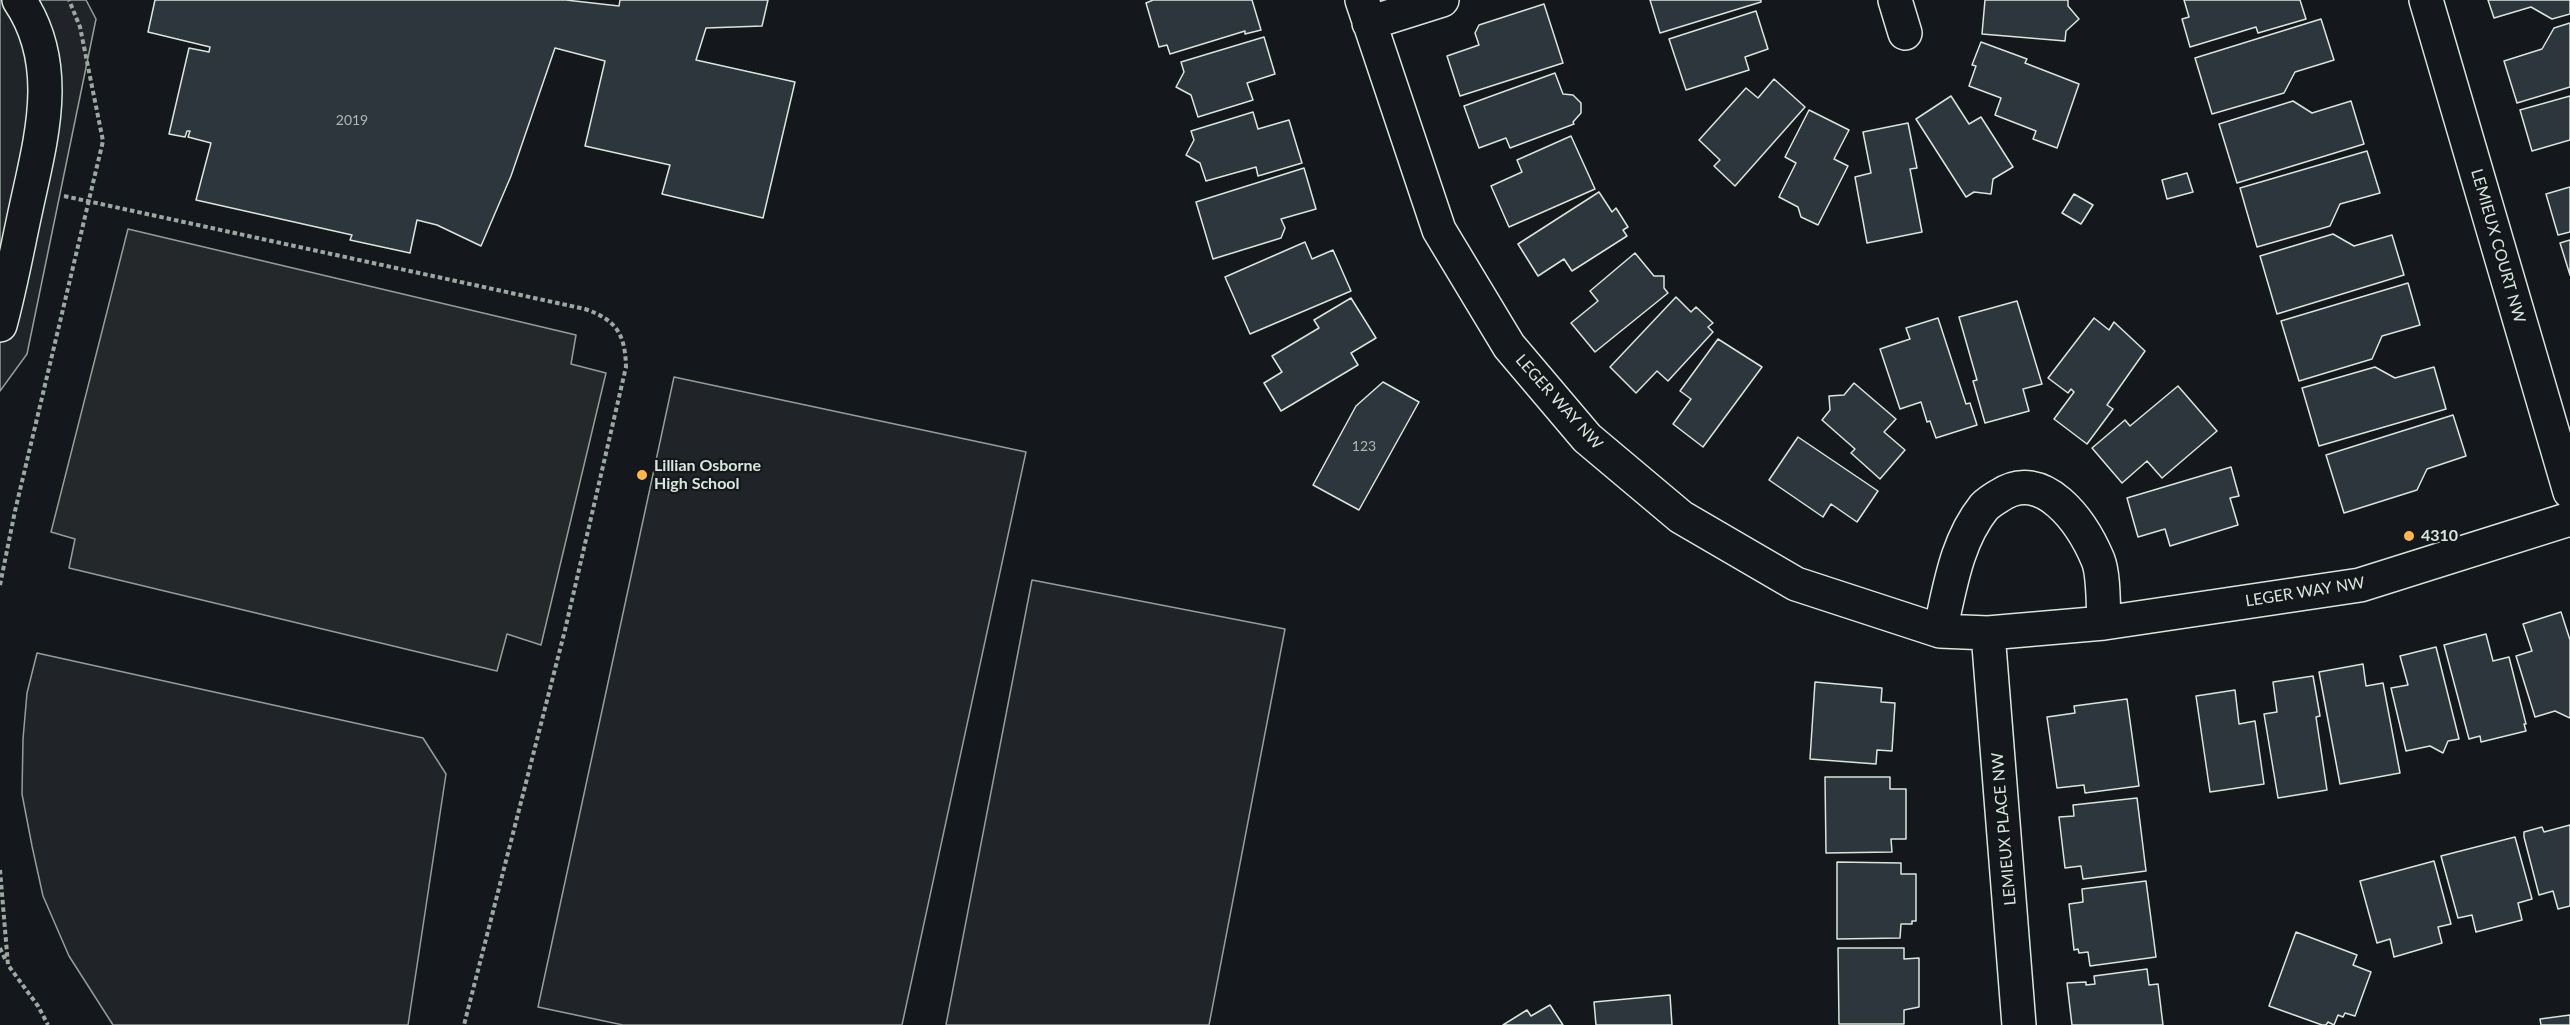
<!DOCTYPE html>
<html>
<head>
<meta charset="utf-8">
<style>
  body { margin:0 }
  canvas { display:block; background:#14181c }
</style>
</head>
<body>
<canvas width="2570" height="1025"></canvas>
<script>
const c = document.querySelector('canvas').getContext('2d');
c.lineJoin = 'round';
function paint(path, color) {
  c.fillStyle = color;
  c.fill(path, 'evenodd');
}
function trace(path, color, width, dash) {
  c.strokeStyle = color;
  c.lineWidth = width;
  c.lineCap = dash ? 'butt' : 'round';
  c.setLineDash(dash || []);
  c.stroke(path);
}
function label(font, color, halo, rows, align = 'center') {
  c.font = font + ' Lato,sans-serif';
  c.lineWidth = 4.5;
  c.setLineDash([]);
  c.textBaseline = 'middle';
  c.strokeStyle = halo;
  c.fillStyle = color;
  for (const [text, x, y, turn = 0] of rows) {
    c.save();
    c.translate(x, y);
    c.rotate((+turn || 0) * Math.PI / 180);
    c.textAlign = isNaN(turn) ? turn : align;
    if (halo) c.strokeText(text, 0, 0);
    c.fillText(text, 0, 0);
    c.restore();
  }
}
const green = new Path2D(`
  M 0,0 L 86,0 L 96,19 L 27,354 L 0,391 Z
  M 674,377 L 1026,452 L 902,1025 L 623,1025 L 538,1007 Z
  M 1032,580 L 1285,629 L 1209,1025 L 946,1025 Z
  M 37,653 L 423,738 L 446,774 L 408,1025 L 113,1025 L 69,956 L 43,896 L 32,846 L 22,794 L 23,739 L 27,693 Z`);
paint(green, '#202428');
trace(green, '#939e99', 1.5);
const parking = new Path2D(`
  M 128,229 L 576,335 L 571,364 L 606,373 L 541,645 L 507,634 L 497,671 L 69,568 L 75,539 L 51,532 Z`);
paint(parking, '#24282b');
trace(parking, '#939e99', 1.5);
const building = new Path2D(`
  M 155,0 L 566,0 L 619,6 L 620,0 L 768,0 L 762,26 L 706,28 L 696,60 L 795,82 L 763,218 L 662,194 L 670,165 L 585,146 L 605,61 L 555,48 L 511,176 L 481,246 L 437,225 L 417,220 L 410,253 L 350,240 L 352,235 L 196,200 L 211,143 L 188,137 L 190,131 L 187,131 L 185,137 L 169,134 L 189,48 L 209,52 L 210,47 L 148,32 Z
  M 1153,0 L 1252,0 L 1261,30 L 1245,34 L 1245,31 L 1170,54 L 1167,45 L 1159,47 L 1146,3 Z
  M 1650,0 L 1761,0 L 1761,2 L 1660,33 Z
  M 1985,0 L 2068,0 L 2068,6 L 2079,19 L 2066,31 L 2065,41 L 1982,34 Z
  M 2184,0 L 2300,0 L 2306,19 L 2258,33 L 2256,27 L 2190,47 L 2182,19 L 2189,17 Z
  M 2488,0 L 2570,0 L 2570,14 L 2552,19 L 2531,7 L 2494,18 Z
  M 1544,4 L 1563,63 L 1460,96 L 1447,56 L 1479,45 L 1475,33 L 1479,25 Z
  M 1756,11 L 1768,49 L 1745,57 L 1749,70 L 1686,90 L 1669,39 Z
  M 2321,19 L 2334,60 L 2295,72 L 2284,93 L 2212,114 L 2195,58 Z
  M 2570,23 L 2570,87 L 2517,103 L 2504,61 L 2542,49 L 2554,28 Z
  M 1264,37 L 1275,74 L 1247,83 L 1253,100 L 1198,117 L 1191,95 L 1176,87 L 1184,72 L 1181,62 Z
  M 1981,42 L 2027,59 L 2025,63 L 2079,84 L 2057,148 L 2033,139 L 2036,131 L 1995,115 L 2001,98 L 1969,86 L 1976,66 L 1972,65 Z
  M 1555,73 L 1563,94 L 1573,95 L 1581,103 L 1581,113 L 1573,122 L 1574,124 L 1510,148 L 1506,138 L 1479,148 L 1464,106 Z
  M 1774,79 L 1805,107 L 1735,186 L 1714,166 L 1720,160 L 1699,140 L 1746,88 L 1758,98 Z
  M 1951,96 L 1969,124 L 1981,117 L 2013,167 L 1993,179 L 1991,194 L 1974,192 L 1966,197 L 1916,119 Z
  M 2570,96 L 2570,140 L 2532,151 L 2520,110 Z
  M 2293,101 L 2312,113 L 2351,101 L 2364,144 L 2237,183 L 2219,124 Z
  M 1809,110 L 1849,130 L 1834,159 L 1848,166 L 1818,225 L 1801,217 L 1798,207 L 1779,197 L 1796,163 L 1785,157 Z
  M 1253,112 L 1258,129 L 1289,120 L 1302,163 L 1258,176 L 1256,167 L 1206,181 L 1200,163 L 1186,155 L 1194,140 L 1191,131 Z
  M 1908,123 L 1917,168 L 1910,169 L 1922,232 L 1867,243 L 1855,177 L 1871,173 L 1863,132 Z
  M 1571,136 L 1595,189 L 1509,227 L 1491,186 L 1522,172 L 1517,160 Z
  M 2367,151 L 2380,193 L 2340,204 L 2330,226 L 2257,247 L 2240,188 Z
  M 1304,168 L 1316,209 L 1281,219 L 1285,228 L 1281,238 L 1213,259 L 1196,202 Z
  M 2187,173 L 2193,192 L 2167,199 L 2162,180 Z
  M 2570,187 L 2570,232 L 2558,235 L 2546,194 Z
  M 1599,192 L 1612,212 L 1616,208 L 1628,227 L 1623,230 L 1627,236 L 1572,271 L 1564,259 L 1538,276 L 1518,244 Z
  M 2074,194 L 2093,205 L 2081,224 L 2062,213 Z
  M 2333,234 L 2354,246 L 2392,235 L 2404,275 L 2277,314 L 2260,256 Z
  M 2570,240 L 2570,275 L 2560,243 Z
  M 1305,242 L 1312,259 L 1333,250 L 1351,291 L 1250,334 L 1225,277 Z
  M 1635,253 L 1654,276 L 1664,276 L 1664,288 L 1668,293 L 1595,352 L 1571,323 L 1598,301 L 1590,291 Z
  M 2408,283 L 2420,325 L 2382,336 L 2372,359 L 2299,381 L 2281,321 Z
  M 1676,297 L 1691,312 L 1696,307 L 1713,323 L 1708,327 L 1713,332 L 1668,381 L 1657,371 L 1636,393 L 1610,367 Z
  M 1351,298 L 1376,338 L 1351,353 L 1358,365 L 1281,411 L 1264,383 L 1282,372 L 1272,356 L 1319,328 L 1314,320 Z
  M 2017,301 L 2042,384 L 2023,389 L 2029,411 L 1985,423 L 1973,381 L 1977,380 L 1959,317 Z
  M 1938,318 L 1966,404 L 1970,403 L 1977,425 L 1936,438 L 1930,421 L 1927,422 L 1921,402 L 1900,409 L 1880,349 L 1910,339 L 1906,328 Z
  M 2094,318 L 2109,330 L 2114,322 L 2145,351 L 2107,405 L 2113,409 L 2087,444 L 2054,419 L 2074,392 L 2071,389 L 2068,393 L 2048,378 Z
  M 1718,339 L 1762,367 L 1703,447 L 1673,424 L 1691,399 L 1680,391 Z
  M 2375,367 L 2395,378 L 2434,367 L 2446,409 L 2319,446 L 2302,388 Z
  M 1383,382 L 1419,402 L 1359,510 L 1313,485 L 1356,406 Z
  M 1854,383 L 1896,419 L 1884,432 L 1905,450 L 1880,479 L 1851,453 L 1855,449 L 1822,420 L 1830,410 L 1829,396 L 1844,395 Z
  M 2178,386 L 2217,431 L 2162,478 L 2147,461 L 2122,483 L 2092,448 L 2125,420 L 2130,426 Z
  M 2453,415 L 2466,456 L 2427,469 L 2417,490 L 2344,513 L 2326,455 Z
  M 1798,437 L 1878,491 L 1857,522 L 1831,504 L 1823,517 L 1769,480 Z
  M 2231,467 L 2239,496 L 2230,498 L 2238,525 L 2170,546 L 2165,529 L 2138,537 L 2127,498 Z
  M 2561,612 L 2570,640 L 2570,718 L 2555,711 L 2535,717 L 2516,656 L 2532,651 L 2523,624 Z
  M 2486,634 L 2493,661 L 2509,657 L 2526,724 L 2524,724 L 2526,731 L 2481,742 L 2480,736 L 2469,739 L 2444,645 Z
  M 2436,647 L 2459,739 L 2448,741 L 2443,753 L 2430,746 L 2406,751 L 2391,688 L 2408,685 L 2400,656 Z
  M 2363,664 L 2366,686 L 2383,683 L 2400,773 L 2340,784 L 2319,672 Z
  M 2313,676 L 2320,716 L 2316,717 L 2327,790 L 2278,798 L 2264,714 L 2277,712 L 2273,682 Z
  M 1815,682 L 1882,688 L 1881,702 L 1895,703 L 1892,751 L 1877,750 L 1876,764 L 1810,759 Z
  M 2235,690 L 2239,724 L 2255,721 L 2264,784 L 2210,792 L 2196,696 Z
  M 2127,699 L 2139,786 L 2085,793 L 2084,785 L 2057,788 L 2047,717 L 2075,713 L 2074,706 Z
  M 1825,777 L 1890,777 L 1890,789 L 1906,789 L 1906,839 L 1891,839 L 1892,852 L 1826,853 Z
  M 2137,798 L 2146,871 L 2083,879 L 2081,866 L 2065,868 L 2059,817 L 2074,816 L 2073,805 Z
  M 2570,825 L 2570,906 L 2558,909 L 2553,891 L 2539,895 L 2524,837 L 2524,832 L 2542,827 L 2544,832 Z
  M 2515,837 L 2532,899 L 2518,903 L 2522,920 L 2476,932 L 2472,915 L 2458,918 L 2441,856 Z
  M 2434,861 L 2451,924 L 2438,927 L 2442,943 L 2394,957 L 2390,939 L 2377,943 L 2360,881 Z
  M 1837,862 L 1901,863 L 1901,874 L 1916,874 L 1916,921 L 1912,921 L 1912,924 L 1901,924 L 1900,938 L 1837,939 Z
  M 2146,881 L 2156,957 L 2090,966 L 2088,952 L 2079,953 L 2078,949 L 2074,950 L 2069,904 L 2083,902 L 2082,889 Z
  M 2296,932 L 2357,955 L 2353,965 L 2371,972 L 2355,1016 L 2345,1013 L 2343,1017 L 2338,1015 L 2334,1025 L 2328,1022 L 2326,1025 L 2322,1025 L 2269,1006 Z
  M 1838,948 L 1904,948 L 1904,959 L 1919,958 L 1919,1007 L 1904,1010 L 1904,1024 L 1839,1024 Z
  M 2147,969 L 2149,985 L 2158,984 L 2163,1025 L 2072,1025 L 2067,983 L 2086,982 L 2086,985 L 2095,984 L 2094,976 Z
  M 1670,995 L 1672,1025 L 1596,1025 L 1594,1002 Z
  M 1550,1005 L 1563,1025 L 1503,1025 L 1527,1010 L 1531,1016 Z
  M 2570,1015 L 2570,1025 L 2541,1025 L 2540,1019 Z`);
paint(building, '#2c363c');
trace(building, '#d8e6dc', 1.5);
const minor = new Path2D(`
  M 1362,0 L 1439,230 L 1509,346 L 1587,438 L 1681,517 L 1796,584 L 1940,631 L 1988,633 L 2104,623 L 2360,585 L 2570,519
  M 1895,0 L 1905,33
  M 2426,0 L 2570,492
  M 1369,23 L 1442,0
  M 0,325 C 10,288 17,250 25,213 C 40,142 64,66 19,0
  M 1940,631 C 1950,588 1956,542 1984,507 C 1988,503 1994,499 1999,496 C 2043,466 2082,522 2098,560 C 2104,575 2103,606 2104,623
  M 1988,633 L 2019,1025`);
trace(minor, '#d8e6dc', 36);
trace(new Path2D(`
  M 64,196 L 585,309 C 616,320 625,333 626,367 L 565,630 L 464,1025
  M 0,585 L 15,511 L 103,141 L 80,27 L 69,0
  M 0,870 L 8,965 L 38,1006 L 48,1025
  M 0,948 L 6,961`), '#9da8a2', 4, [4.5, 3]);
trace(minor, '#14181c', 33);
for (const [x, y, r, color] of [
  [642,475,6,"#ffb74d"],
  [2409,536,6,"#ffb74d"]
]) {
  const dot = new Path2D();
  dot.arc(x, y, r, 0, 2 * Math.PI);
  c.fillStyle = color;
  c.fill(dot);
  trace(dot, '#14181c', 2);
}
label('14px', '#adbab4', null, [
  ["2019",352,120],
  ["123",1364,446]
]);
label('16px', '#d8e6dc', '#14181c', [
  ["LEMIEUX COURT NW",2498,246,74],
  ["LEGER WAY NW",1559,402,48],
  ["LEGER WAY NW",2305,592,-9],
  ["LEMIEUX PLACE NW",2004,829,-95]
]);
label('bold 16px', '#d8e6dc', '#14181c', [
  ["Lillian Osborne",654,466],
  ["High School",654,484],
  ["4310",2421,536]
], 'left');
</script>
</body>
</html>
